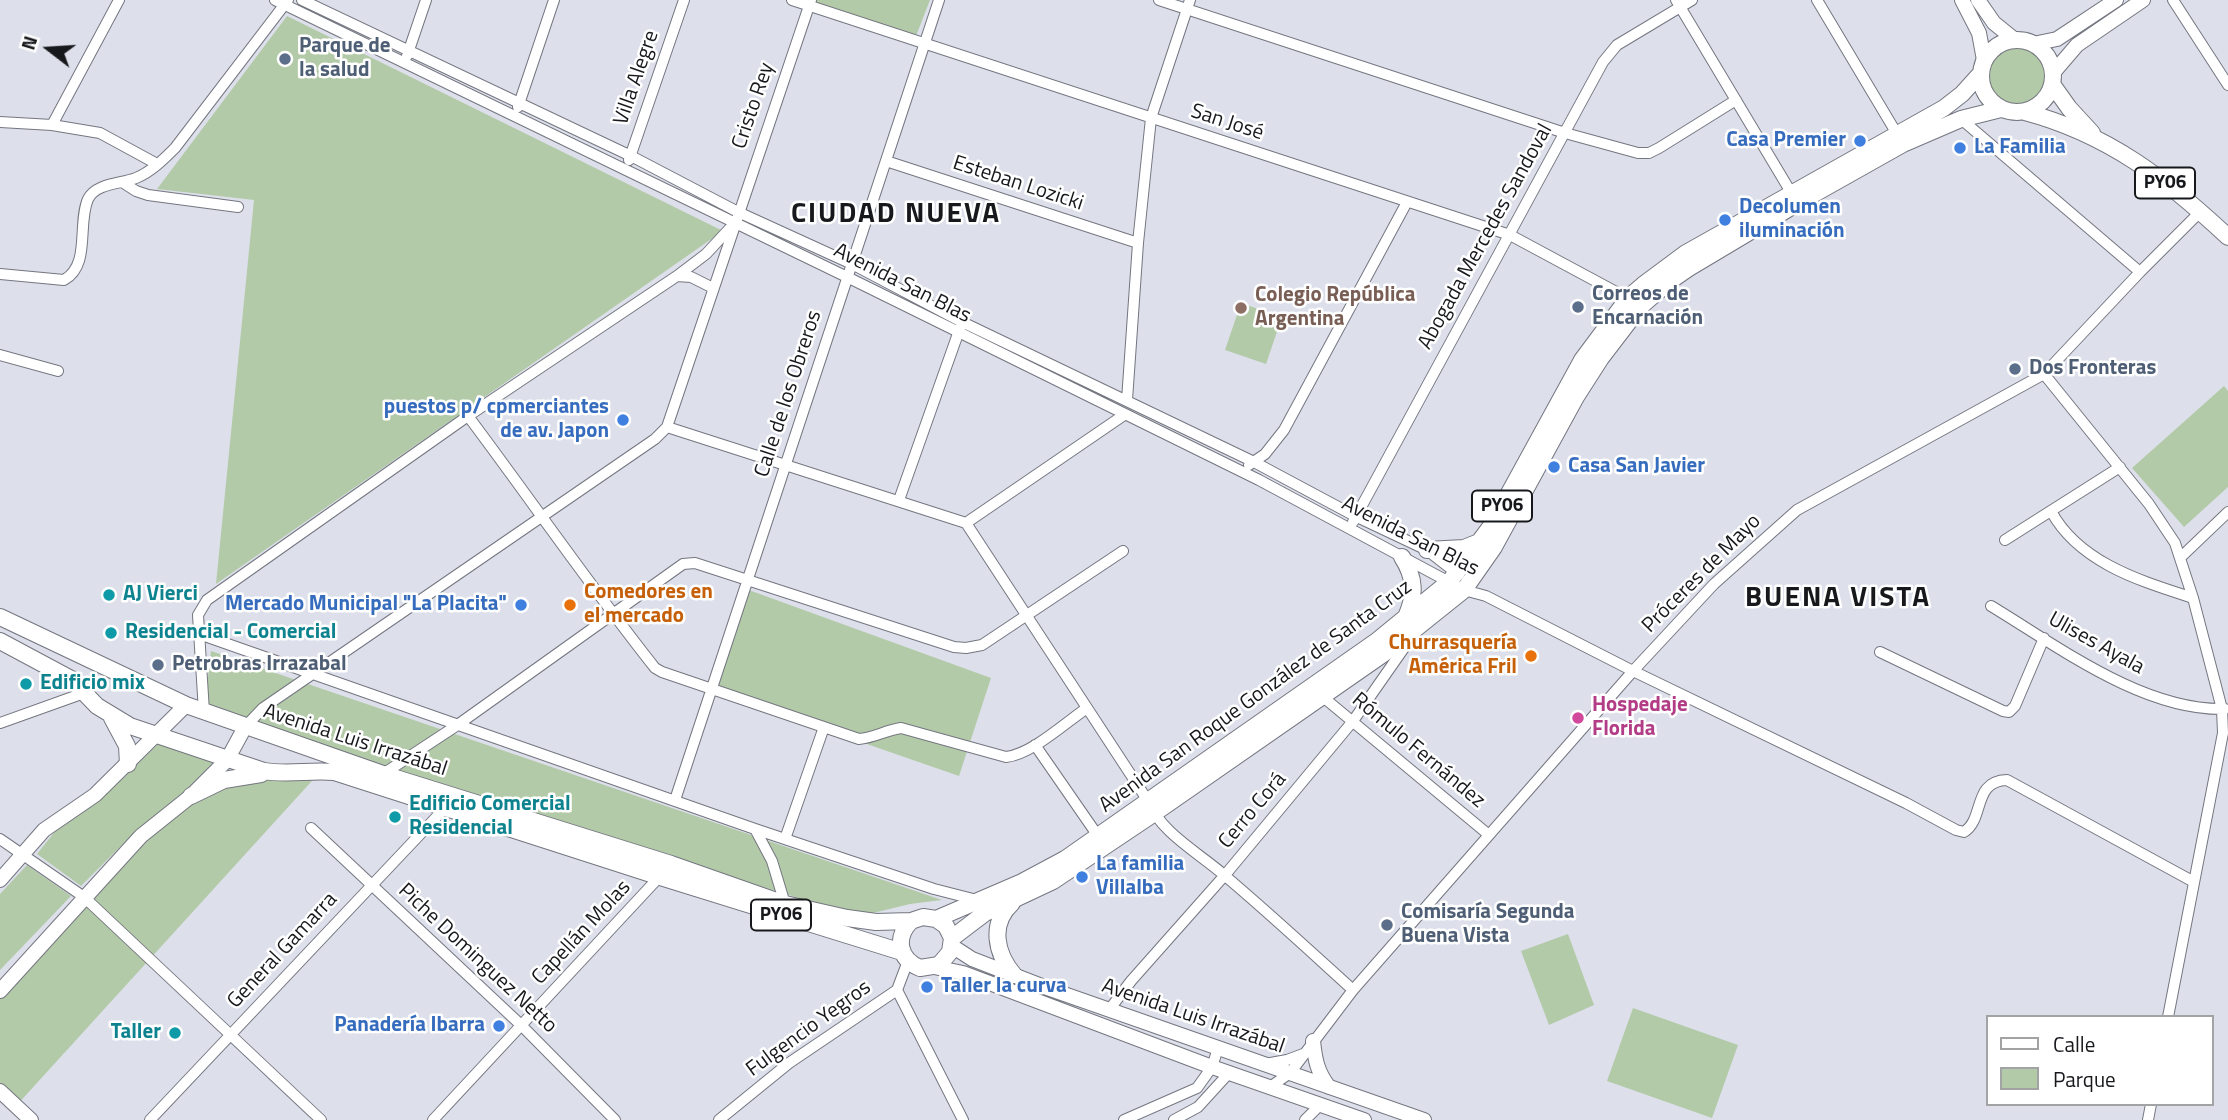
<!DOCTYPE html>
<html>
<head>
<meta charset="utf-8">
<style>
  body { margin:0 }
  #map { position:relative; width:2228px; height:1120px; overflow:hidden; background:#dde0eb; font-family:"Titillium Web",sans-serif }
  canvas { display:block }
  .legend { position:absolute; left:1986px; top:1015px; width:228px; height:91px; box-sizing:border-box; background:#fff; border:2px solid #a2a3a4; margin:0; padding:9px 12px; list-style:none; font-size:21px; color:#17181c }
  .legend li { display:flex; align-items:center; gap:14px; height:35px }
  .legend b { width:35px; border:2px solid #a2a3a4 }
  .north { position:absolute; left:14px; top:14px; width:70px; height:70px; -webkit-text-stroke:5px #fff; paint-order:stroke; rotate:287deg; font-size:19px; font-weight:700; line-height:28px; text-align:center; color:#17181c }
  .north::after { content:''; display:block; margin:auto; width:24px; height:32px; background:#17181c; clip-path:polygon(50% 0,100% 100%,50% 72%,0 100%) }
</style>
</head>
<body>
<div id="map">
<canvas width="2228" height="1120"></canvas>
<ul class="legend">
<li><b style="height:9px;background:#fff"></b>Calle</li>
<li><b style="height:19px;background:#b3caa8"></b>Parque</li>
</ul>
<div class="north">N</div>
</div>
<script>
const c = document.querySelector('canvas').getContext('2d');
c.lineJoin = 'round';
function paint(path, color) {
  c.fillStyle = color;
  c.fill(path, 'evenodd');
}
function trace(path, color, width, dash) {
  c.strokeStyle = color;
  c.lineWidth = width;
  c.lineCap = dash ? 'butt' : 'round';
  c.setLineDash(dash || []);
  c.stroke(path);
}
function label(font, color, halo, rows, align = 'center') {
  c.font = font + ' "Titillium Web",sans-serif';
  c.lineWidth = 5;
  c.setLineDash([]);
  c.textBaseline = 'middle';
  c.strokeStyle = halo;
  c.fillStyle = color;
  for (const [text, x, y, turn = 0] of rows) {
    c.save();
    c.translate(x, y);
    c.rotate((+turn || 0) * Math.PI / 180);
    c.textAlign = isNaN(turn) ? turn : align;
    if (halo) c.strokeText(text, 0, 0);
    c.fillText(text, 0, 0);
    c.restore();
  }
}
paint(new Path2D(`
  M 813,0 L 930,0 L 916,36 L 812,2 Z
  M 287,16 L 723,231 L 216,584 L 254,200 L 157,189 Z
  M1986 75a30 30 0 1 1 60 0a30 30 0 1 1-60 0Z
  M 1241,303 L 1282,317 L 1266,364 L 1225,350 Z
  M 2224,386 L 2228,391 L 2228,487 L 2184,527 L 2132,468 Z
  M 746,589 L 991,678 L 959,776 L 714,691 Z
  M 211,651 L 942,900 L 910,904 L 869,914 L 808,901 L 204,712 Z
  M 159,743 L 215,762 L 187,792 L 137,830 L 81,886 L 37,854 L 56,830 L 101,799 Z
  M 321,771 L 16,1106 L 0,1091 L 0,991 L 141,836 L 208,786 Z
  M 27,865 L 71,896 L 0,970 L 0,894 Z
  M 1568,934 L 1594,1005 L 1549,1025 L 1521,951 Z
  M 1633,1008 L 1738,1045 L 1712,1118 L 1607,1081 Z`), '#b3caa8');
const minor = new Path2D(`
  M 275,0 L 847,277 L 1259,480 L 1464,590 L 1486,596 L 1633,671 L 1906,803 L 1956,830 L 1964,832 C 1985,819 1972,781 2007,780 L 2194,882
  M 302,0 L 631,156 L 738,212 L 852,264 L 962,322 L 1254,462 L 1355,516 L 1427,550 L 1459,575
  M 792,0 L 1510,235 L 1631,300
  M 1159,0 L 1565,133 L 1638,153 L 1649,153 L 1659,148 L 1736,100
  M 1676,0 L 1795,199
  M 1817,0 L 1900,139
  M 2173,0 L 2228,85
  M 407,56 L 426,0
  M 518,107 L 554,0
  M 1961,119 L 2140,272
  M 0,122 L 52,125 L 100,133 L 157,164
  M 52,125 L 119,0
  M 629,160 L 684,0
  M 886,161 L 1138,243
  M 122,182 L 136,191 L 148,195 L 238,207
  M 0,274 L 64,280 C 91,265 77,224 88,199 C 96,183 121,184 136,178 C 151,172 164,159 175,148 L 288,0
  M 677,276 L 691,277 L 713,288
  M 0,355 L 58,371
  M 2044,374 L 2149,504 L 2175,543 L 2193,598 L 2222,709 L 2223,733 L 2168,1017
  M 1127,400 L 1138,243 L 1151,118 L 1190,0
  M 468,416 C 531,500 590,586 655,668 L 662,672 L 859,739 C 874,738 886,730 901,728 L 1006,757 C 1032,754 1065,723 1087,708
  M 667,427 L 966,523 L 1148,801 C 1161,833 1199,853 1224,875 C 1268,912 1310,951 1353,990
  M 1249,465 L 1265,454 L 1284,430 L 1407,202
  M 899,500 L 960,328
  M 2051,511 C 2079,563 2141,581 2193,598
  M 1353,522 L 1603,62 L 1617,45 L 1692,0
  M 966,523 L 1124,415
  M 2005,540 L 2120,467
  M 2181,557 L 2228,512
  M 1991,606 C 2059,647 2143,711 2225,709
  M 199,634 L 755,829 L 934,889 L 977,900
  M 1880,652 L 2003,711 L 2009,712 L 2015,706 L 2044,638
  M 1323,697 L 1489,835
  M 204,712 L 198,615 L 207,600 L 468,416 L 677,276 L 706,254 L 732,226
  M 0,723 L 84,693
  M 245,727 L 263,708 L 655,439 L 667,427 L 811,0
  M 1035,745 L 1098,836
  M 383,774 L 456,726 L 683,564 L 695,563 L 954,647 L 966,648 L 982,645 L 1123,551
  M 675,800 L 939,0
  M 311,828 L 522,1026 L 615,1120
  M 755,829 L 772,861 L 785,904
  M 0,839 L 84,897 L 321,1120
  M 785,839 L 824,727
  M 897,990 L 963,1120
  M 1109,1010 L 1131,981 L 1225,875 L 1353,721 L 1411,638
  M 1265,1064 L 1287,1060 L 1303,1054
  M 1270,1087 L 1290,1073 L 1353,990 L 1633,671 L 1714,584 L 1797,510 L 2044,374 L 2140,272 L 2200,212
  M 150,1120 L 444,809
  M 433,1120 L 662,874
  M 719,1120 L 789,1063 L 897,990 L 908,961
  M 1124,1120 L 1197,1088 L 1212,1067 L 1218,1048
  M 1174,1120 L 1198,1107 L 1229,1073
  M 1305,1120 L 1320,1105
  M 2148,1120 L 2151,1104`);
const major = new Path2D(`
  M 1962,0 L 1979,33 L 1984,60
  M 1978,0 L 1994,23 L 2015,40
  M 2033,44 L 2057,39 L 2116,0
  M 2053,73 L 2077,45 L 2143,0
  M 0,880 L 44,830 L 95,795 L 186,705
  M 952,946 L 972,959 L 1047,988 L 1424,1120
  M 934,967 L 963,973 L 1212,1067 L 1364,1120
  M 0,991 L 141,836 L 191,796 L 227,760 L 245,727
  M 1313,1041 C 1315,1059 1317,1072 1329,1087
  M 0,1091 L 31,1120`);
const highway = new Path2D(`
  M1981 76a36 36 0 1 1 72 0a36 36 0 1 1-72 0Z
  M 2052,84 L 2069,108 L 2092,133
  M 2025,112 C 2108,134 2166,179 2228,237
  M 1427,550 L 1464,548 L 1479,542
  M 1402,557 C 1415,577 1416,595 1406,617
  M 0,617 L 186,705 L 383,774 L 671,864 L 785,904 L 847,918 L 876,922 L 911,921 L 923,917 L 936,919 L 946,926 L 952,938 L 950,952 L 939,965 L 920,968 C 898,959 895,937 911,921
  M 0,641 L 71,679 L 97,706 L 130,726 L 264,771 C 287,775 310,770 334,772 L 660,877 L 902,952
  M 112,718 L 127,746 L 128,764
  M 191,796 L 224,780 L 261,774
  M 1012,903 C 989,924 996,954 1014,975
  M 936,919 L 1022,882 L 1065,859 L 1378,640 L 1450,581 L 1491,526 L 1582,360 L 1629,297 L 1643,285 L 1686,253 L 1944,108 L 1962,94 L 1981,73
  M 952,938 L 985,913 L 1053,881 L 1153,814 L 1389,650 L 1464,590 L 1494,547 L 1576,397 L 1601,358 L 1640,307 L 1670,281 L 1689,268 L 1798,203 L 1903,144 L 1961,119 L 2001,109`);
trace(minor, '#747680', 12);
trace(major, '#747680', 16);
trace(highway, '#747680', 18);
trace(minor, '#fff', 10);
trace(major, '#fff', 14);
trace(highway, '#fff', 16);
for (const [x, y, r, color] of [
  [285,59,7,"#5c6f8a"],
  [1860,141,7,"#3f7fe0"],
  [1960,148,7,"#3f7fe0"],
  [1725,220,7,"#3f7fe0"],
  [1578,307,7,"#5c6f8a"],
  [1241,308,7,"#8d6e63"],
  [2015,369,7,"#5c6f8a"],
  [623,420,7,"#3f7fe0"],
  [1554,467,7,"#3f7fe0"],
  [109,595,7,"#0f9aa8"],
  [521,605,7,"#3f7fe0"],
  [570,605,7,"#e8710a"],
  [111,633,7,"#0f9aa8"],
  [1531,656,7,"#e8710a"],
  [158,665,7,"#5c6f8a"],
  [26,684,7,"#0f9aa8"],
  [1578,718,7,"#d1479c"],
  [395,817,7,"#0f9aa8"],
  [1082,877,7,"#3f7fe0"],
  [1387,925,7,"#5c6f8a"],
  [927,987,7,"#3f7fe0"],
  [499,1026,7,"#3f7fe0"],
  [175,1033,7,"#0f9aa8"]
]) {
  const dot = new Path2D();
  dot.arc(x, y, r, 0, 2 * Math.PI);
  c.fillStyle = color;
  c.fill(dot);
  trace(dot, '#fff', 2.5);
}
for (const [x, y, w] of [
  [2165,183,60],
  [1502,506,60],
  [781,915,60]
]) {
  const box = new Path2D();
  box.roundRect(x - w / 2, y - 15.5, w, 31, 5);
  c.fillStyle = '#fff';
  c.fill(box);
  trace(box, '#17181c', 2);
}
label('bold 19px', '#17181c', null, [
  ["PY06",2165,183],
  ["PY06",1502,506],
  ["PY06",781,915]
]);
label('bold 21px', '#4e5e75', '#fff', [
  ["Parque de",299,47],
  ["la salud",299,71],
  ["Correos de",1592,295],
  ["Encarnación",1592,319],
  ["Dos Fronteras",2029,369],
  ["Petrobras Irrazabal",172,665],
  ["Comisaría Segunda",1401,913],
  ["Buena Vista",1401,937]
], 'left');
label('21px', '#17181c', '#fff', [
  ["Villa Alegre",637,78,-71],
  ["Cristo Rey",754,106,-71],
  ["San José",1227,123,18],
  ["Esteban Lozicki",1018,184,18],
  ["Abogada Mercedes Sandoval",1486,237,-61],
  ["Avenida San Blas",902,284,27],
  ["Calle de los Obreros",789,394,-72],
  ["Avenida San Blas",1410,537,27],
  ["Próceres de Mayo",1702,574,-45],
  ["Ulises Ayala",2096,644,29],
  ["Avenida San Roque González de Santa Cruz",1256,697,-36],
  ["Avenida Luis Irrazábal",355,741,18],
  ["Rómulo Fernández",1418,751,40],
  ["Cerro Corá",1253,811,-50],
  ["Capellán Molas",582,933,-47],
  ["General Gamarra",283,951,-47],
  ["Piche Dominguez Netto",477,959,43],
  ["Avenida Luis Irrazábal",1193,1017,19],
  ["Fulgencio Yegros",809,1029,-36]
]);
label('bold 21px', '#366cbe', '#fff', [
  ["Casa Premier",1846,141,"right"],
  ["La Familia",1974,148],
  ["Decolumen",1739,208],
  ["iluminación",1739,232],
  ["puestos p/ cpmerciantes",609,408,"right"],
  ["de av. Japon",609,432,"right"],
  ["Casa San Javier",1568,467],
  ["Mercado Municipal \"La Placita\"",507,605,"right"],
  ["La familia",1096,865],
  ["Villalba",1096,889],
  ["Taller la curva",941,987],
  ["Panadería Ibarra",485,1026,"right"]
], 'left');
label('bold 21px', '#785e54', '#fff', [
  ["Colegio República",1255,296],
  ["Argentina",1255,320]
], 'left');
label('bold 21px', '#c56008', '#fff', [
  ["Comedores en",584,593],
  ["el mercado",584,617],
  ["Churrasquería",1517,644,"right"],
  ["América Fril",1517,668,"right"]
], 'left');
label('bold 21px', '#0d838f', '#fff', [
  ["AJ Vierci",123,595],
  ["Residencial - Comercial",125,633],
  ["Edificio mix",40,684],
  ["Edificio Comercial",409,805],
  ["Residencial",409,829],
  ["Taller",161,1033,"right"]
], 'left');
label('bold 21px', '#b23c85', '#fff', [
  ["Hospedaje",1592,706],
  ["Florida",1592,730]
], 'left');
c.letterSpacing = '2px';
label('bold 28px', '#17181c', '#fff', [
  ["CIUDAD NUEVA",896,215],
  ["BUENA VISTA",1838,599]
]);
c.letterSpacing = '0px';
</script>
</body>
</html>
